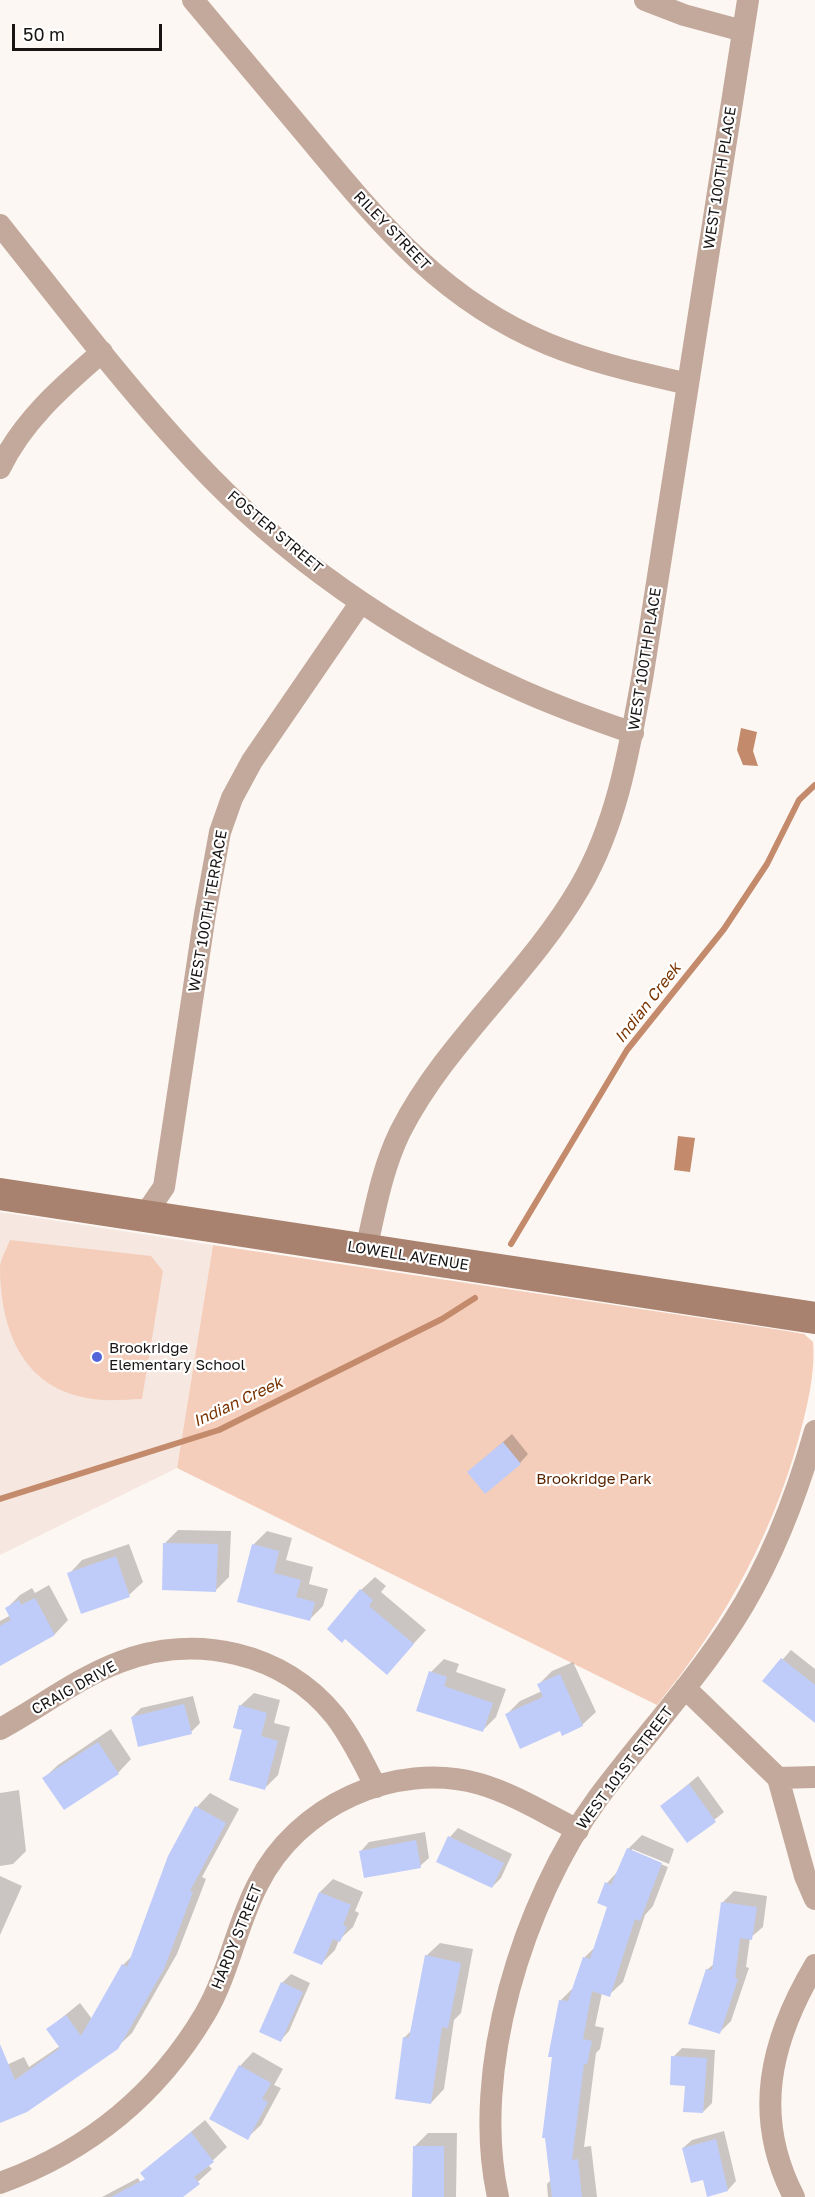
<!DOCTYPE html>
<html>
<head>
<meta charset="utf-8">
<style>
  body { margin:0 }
  #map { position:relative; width:815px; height:2197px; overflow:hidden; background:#fdf7f3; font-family:"Golos Text",sans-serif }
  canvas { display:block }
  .scale { position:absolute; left:12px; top:24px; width:150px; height:27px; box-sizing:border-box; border:3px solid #171413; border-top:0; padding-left:8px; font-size:18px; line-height:21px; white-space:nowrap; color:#171413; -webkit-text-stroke:4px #fff; paint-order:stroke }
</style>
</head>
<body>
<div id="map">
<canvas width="815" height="2197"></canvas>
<div class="scale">50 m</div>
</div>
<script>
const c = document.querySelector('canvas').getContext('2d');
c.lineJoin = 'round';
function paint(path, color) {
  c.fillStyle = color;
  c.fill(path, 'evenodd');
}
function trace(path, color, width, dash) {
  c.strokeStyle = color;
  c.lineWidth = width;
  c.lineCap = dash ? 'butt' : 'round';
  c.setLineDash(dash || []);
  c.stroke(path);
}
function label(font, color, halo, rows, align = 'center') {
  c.font = font + ' "Golos Text",sans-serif';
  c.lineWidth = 4.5;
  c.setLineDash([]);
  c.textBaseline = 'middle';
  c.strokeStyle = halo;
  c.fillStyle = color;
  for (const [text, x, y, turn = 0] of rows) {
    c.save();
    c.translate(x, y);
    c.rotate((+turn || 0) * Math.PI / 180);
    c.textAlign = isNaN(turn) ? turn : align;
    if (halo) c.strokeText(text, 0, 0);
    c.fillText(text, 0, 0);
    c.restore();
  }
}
paint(new Path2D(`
  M 0,1212 L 213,1245 L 177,1468 L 0,1555 Z`), '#f6e8e0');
paint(new Path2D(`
  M 10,1240 L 151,1256 L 163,1271 L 142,1399 C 120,1400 99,1402 78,1396 C 19,1381 0,1324 0,1266 C 1,1258 7,1248 10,1240 Z
  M 213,1245 L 781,1330 L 804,1334 L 813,1342 C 815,1367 810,1394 804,1418 C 778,1526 727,1619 657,1705 L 177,1468 Z`), '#f4cebb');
paint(new Path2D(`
  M 741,728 L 757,732 L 753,751 L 758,766 L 743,765 L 737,750 Z
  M 678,1136 L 695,1138 L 690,1172 L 674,1170 Z`), '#c38a6b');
paint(new Path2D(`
  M 512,1434 L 528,1454 L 520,1463 L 469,1472 Z
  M 178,1530 L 231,1531 L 229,1577 L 216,1590 L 165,1543 Z
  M 267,1531 L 292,1538 L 286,1560 L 313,1567 L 309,1584 L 328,1589 L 323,1606 L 310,1619 L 239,1601 L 254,1544 Z
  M 129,1544 L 143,1582 L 129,1595 L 69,1574 L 82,1560 Z
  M 375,1577 L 386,1586 L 381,1592 L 426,1630 L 387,1673 L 345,1637 L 361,1590 Z
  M 49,1585 L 68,1620 L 55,1634 L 0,1664 L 0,1621 L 11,1615 L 7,1608 L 20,1595 L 32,1588 L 35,1593 Z
  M 791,1650 L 815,1669 L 815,1711 L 764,1681 Z
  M 444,1659 L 459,1664 L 456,1672 L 506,1689 L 496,1717 L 483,1730 L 431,1672 Z
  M 573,1662 L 596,1712 L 582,1725 L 561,1729 L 506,1715 L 520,1701 L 542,1691 L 539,1684 L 552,1671 Z
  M 254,1693 L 280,1700 L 274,1723 L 290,1727 L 278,1775 L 265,1788 L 244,1729 L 240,1706 Z
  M 193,1696 L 200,1723 L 191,1732 L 132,1717 L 141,1708 Z
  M 111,1729 L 131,1759 L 118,1773 L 44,1778 L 58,1765 Z
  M 698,1776 L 724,1812 L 688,1841 L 662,1806 Z
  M 19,1790 L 26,1851 L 13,1864 L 0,1866 L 0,1793 Z
  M 210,1793 L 239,1809 L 202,1877 L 206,1879 L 177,1954 L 132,2033 L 117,2047 L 0,2122 L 0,2068 L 24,2057 L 29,2067 L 60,2046 L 48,2029 L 80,2003 L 92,2019 L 123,1965 L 133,1955 L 197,1807 Z
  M 458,1828 L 512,1854 L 501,1878 L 492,1887 L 450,1837 Z
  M 425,1832 L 429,1858 L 420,1866 L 361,1851 L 369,1842 Z
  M 642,1835 L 674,1849 L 669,1864 L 632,1849 L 632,1852 L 668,1867 L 653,1906 L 645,1915 L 623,1982 L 609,1995 L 602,1993 L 595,2026 L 604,2028 L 600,2049 L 596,2053 L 584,2147 L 591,2146 L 597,2197 L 548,2197 L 547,2184 L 551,2180 L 561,2000 L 574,1987 L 584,1958 L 595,1947 L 608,1906 L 607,1883 L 619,1870 L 628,1849 Z
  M 0,1876 L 22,1886 L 0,1935 Z
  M 333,1879 L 363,1892 L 355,1911 L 359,1913 L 353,1927 L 339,1940 L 335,1950 L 321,1964 L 320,1892 Z
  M 734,1891 L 767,1896 L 763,1927 L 750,1938 L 746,1967 L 749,1968 L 731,2021 L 720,2032 L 708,1969 L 715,1963 L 723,1902 Z
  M 440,1943 L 473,1949 L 461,2013 L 454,2020 L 444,2089 L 431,2103 L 404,2038 L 412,2030 L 426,1956 Z
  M 291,1974 L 310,1983 L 289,2031 L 281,2040 L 282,1983 Z
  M 682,2048 L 715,2050 L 712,2103 L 703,2112 L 673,2057 Z
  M 253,2052 L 283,2069 L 274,2085 L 281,2088 L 261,2125 L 247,2138 L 240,2066 Z
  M 205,2120 L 227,2147 L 208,2165 L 212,2169 L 181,2197 L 161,2197 L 142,2173 Z
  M 724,2131 L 736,2181 L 728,2190 L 704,2179 L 683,2148 L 692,2140 Z
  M 428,2133 L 457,2133 L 456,2197 L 414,2197 L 414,2147 Z
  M 138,2178 L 149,2197 L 102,2197 Z`), '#0003');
trace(new Path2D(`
  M 511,1244 L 627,1050 L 724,929 L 767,864 L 799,800 L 815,785
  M 0,1499 L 219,1430 L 442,1319 L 475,1298`), '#c38a6b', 6);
paint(new Path2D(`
  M 503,1442 L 521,1464 L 485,1494 L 467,1472 Z
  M 163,1543 L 218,1544 L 216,1592 L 162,1590 Z
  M 252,1544 L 279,1551 L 274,1573 L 301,1580 L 296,1597 L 315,1602 L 310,1621 L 237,1602 Z
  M 116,1556 L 130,1597 L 81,1614 L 67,1573 Z
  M 360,1589 L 373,1600 L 369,1606 L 414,1644 L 387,1675 L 345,1639 L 342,1643 L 327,1629 Z
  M 35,1598 L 55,1635 L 0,1666 L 0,1626 L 11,1620 L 5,1608 L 19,1600 L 21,1605 Z
  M 781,1658 L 815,1685 L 815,1723 L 762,1681 Z
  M 429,1671 L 447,1677 L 444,1686 L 493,1703 L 483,1732 L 416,1711 Z
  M 560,1674 L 583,1726 L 562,1736 L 560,1731 L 520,1749 L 505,1714 L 543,1697 L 537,1684 Z
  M 184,1704 L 192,1734 L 138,1747 L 131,1717 Z
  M 239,1705 L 267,1713 L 261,1736 L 278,1741 L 265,1790 L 229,1780 L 242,1730 L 233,1728 Z
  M 98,1742 L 119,1774 L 64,1810 L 42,1778 Z
  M 689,1784 L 716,1822 L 687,1843 L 660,1806 Z
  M 195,1806 L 226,1823 L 190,1891 L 193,1892 L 164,1969 L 118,2049 L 27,2112 L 0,2123 L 0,2044 L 15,2080 L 60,2048 L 46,2029 L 66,2015 L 81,2036 L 122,1964 L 127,1967 L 168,1856 Z
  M 448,1836 L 504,1863 L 492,1888 L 436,1862 Z
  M 416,1840 L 421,1868 L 364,1878 L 359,1851 Z
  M 627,1848 L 662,1863 L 640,1921 L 635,1919 L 610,1997 L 592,1991 L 583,2039 L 592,2041 L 587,2064 L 584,2064 L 572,2160 L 578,2159 L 582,2197 L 552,2197 L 545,2138 L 542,2138 L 552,2057 L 548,2057 L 559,2000 L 568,2001 L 583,1957 L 590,1959 L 607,1907 L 597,1903 L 605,1882 L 611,1885 Z
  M 319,1892 L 351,1905 L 343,1925 L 347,1927 L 340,1942 L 333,1939 L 322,1965 L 293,1953 Z
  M 721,1902 L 757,1907 L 752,1940 L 740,1938 L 735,1978 L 738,1979 L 720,2034 L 688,2024 L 706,1969 L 712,1970 Z
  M 425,1955 L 461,1963 L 448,2028 L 442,2027 L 431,2104 L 395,2099 L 403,2037 L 409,2038 Z
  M 281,1982 L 303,1992 L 281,2042 L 259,2032 Z
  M 671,2056 L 707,2058 L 703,2113 L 683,2112 L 685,2086 L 670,2085 Z
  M 239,2065 L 271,2083 L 262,2099 L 268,2102 L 248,2140 L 209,2119 Z
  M 191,2132 L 214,2162 L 194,2177 L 200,2184 L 183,2197 L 111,2197 L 145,2179 L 140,2173 Z
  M 716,2139 L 728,2191 L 707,2197 L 703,2180 L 691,2183 L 682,2148 Z
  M 413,2146 L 444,2146 L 444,2197 L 412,2197 Z`), '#bfccfa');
trace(new Path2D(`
  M 193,0 C 233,48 273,95 313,143 C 383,227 444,301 548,344 C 594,363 641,373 688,384
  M 645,0 L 684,15 L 743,31
  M 0,225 C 63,304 125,386 194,460 C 282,555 395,634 514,687 C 553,705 592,719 633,733
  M 0,468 C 23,420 63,386 102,352
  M 144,1216 L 164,1187 L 205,914 L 220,832 L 232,798 L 252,761 L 361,602
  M 366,1250 C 375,1210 382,1169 400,1132 C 446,1041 529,975 580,887 C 617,823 629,751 642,679 L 748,0
  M 685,1688 L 778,1778 L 805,1876 L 815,1899
  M 0,1729 C 39,1708 79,1677 120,1662 C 195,1633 284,1652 335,1716 C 352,1738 364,1764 376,1787
  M 778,1778 L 815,1777
  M 0,2183 C 88,2151 157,2095 205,2014 C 229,1973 236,1926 258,1884 C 297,1806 394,1760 480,1784 C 514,1794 546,1814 578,1830
  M 498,2197 C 470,2071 523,1901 598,1798 C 642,1739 693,1684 733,1622 C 771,1563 796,1498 815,1431
  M 794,2197 C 752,2116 770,2041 815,1965`), '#c3a99b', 22);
trace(new Path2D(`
  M 0,1194 L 815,1318`), '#a8826e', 32);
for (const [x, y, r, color] of [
  [97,1357,6,"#5264da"]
]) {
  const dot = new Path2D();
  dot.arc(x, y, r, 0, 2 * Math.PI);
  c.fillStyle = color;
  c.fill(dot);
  trace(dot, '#fff', 2);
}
label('15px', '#171413', '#fff', [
  ["WEST 100TH PLACE",720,178,-81],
  ["RILEY STREET",392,231,46],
  ["FOSTER STREET",275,532,40],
  ["WEST 100TH PLACE",645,659,-81],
  ["WEST 100TH TERRACE",208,911,-80],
  ["LOWELL AVENUE",408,1256,9],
  ["CRAIG DRIVE",74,1688,-29],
  ["WEST 101ST STREET",625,1768,-53],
  ["HARDY STREET",237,1937,-68]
]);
label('15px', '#171413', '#fff', [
  ["Brookridge",109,1348],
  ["Elementary School",109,1365]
], 'left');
label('15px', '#582400', '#fff', [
  ["Brookridge Park",594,1479]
]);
label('italic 16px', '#793400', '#fff', [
  ["Indian Creek",648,1003,-52],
  ["Indian Creek",238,1402,-25]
]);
</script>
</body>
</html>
